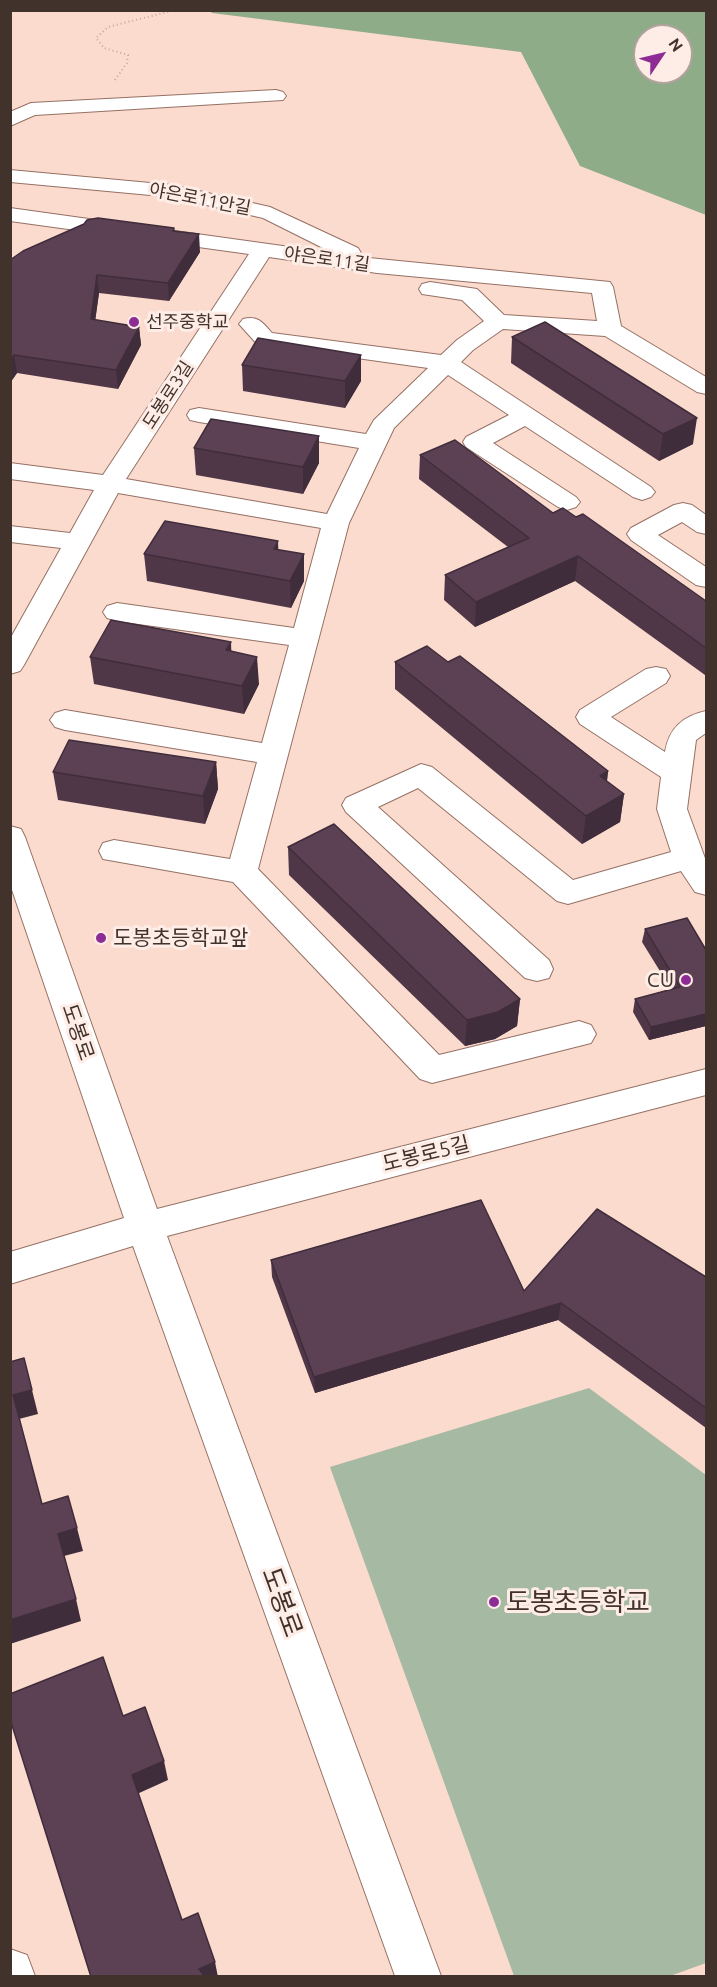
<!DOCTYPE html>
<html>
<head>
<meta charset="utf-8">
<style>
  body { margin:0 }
  #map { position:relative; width:717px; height:1987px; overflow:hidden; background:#fcdbcf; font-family:Ubuntu,sans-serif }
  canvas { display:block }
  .frame { position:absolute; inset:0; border:12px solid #42322c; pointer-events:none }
  .north { position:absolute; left:633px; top:24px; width:60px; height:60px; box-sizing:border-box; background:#fdede6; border:2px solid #b2a29c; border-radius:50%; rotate:55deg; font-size:16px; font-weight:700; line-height:24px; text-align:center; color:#42322c }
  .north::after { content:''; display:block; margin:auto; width:21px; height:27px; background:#8d2c94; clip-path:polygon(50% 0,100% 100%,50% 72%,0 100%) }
</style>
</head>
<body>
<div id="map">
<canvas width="717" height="1987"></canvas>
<div class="frame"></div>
<div class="north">N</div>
</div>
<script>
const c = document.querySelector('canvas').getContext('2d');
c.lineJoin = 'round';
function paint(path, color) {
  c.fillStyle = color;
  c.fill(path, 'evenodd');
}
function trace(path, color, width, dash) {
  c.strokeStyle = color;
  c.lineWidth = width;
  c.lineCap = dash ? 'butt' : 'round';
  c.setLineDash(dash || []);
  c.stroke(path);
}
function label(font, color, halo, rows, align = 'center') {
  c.font = font + ' Ubuntu,"Noto Sans KR",sans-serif';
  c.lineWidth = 6;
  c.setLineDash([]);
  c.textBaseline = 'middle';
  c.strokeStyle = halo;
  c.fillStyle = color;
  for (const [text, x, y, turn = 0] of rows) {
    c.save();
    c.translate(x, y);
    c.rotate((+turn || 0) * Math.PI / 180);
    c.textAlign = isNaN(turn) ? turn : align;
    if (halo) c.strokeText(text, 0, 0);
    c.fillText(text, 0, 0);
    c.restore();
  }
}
paint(new Path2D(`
  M 589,1388 L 706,1475 L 706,1963 L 670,1976 L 514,1976 L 330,1467 Z`), '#a6b9a2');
paint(new Path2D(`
  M 210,11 L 706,11 L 706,215 L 580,166 L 521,52 L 212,13 ZM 645,36 L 681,36 L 681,72 L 645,72 Z`), '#8eac87');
const minor = new Path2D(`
  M 276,90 L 283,92 L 286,96 L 283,100 L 35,115 L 10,126 L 10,112 L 31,103 Z
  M 10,170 L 172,185 L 270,207 L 358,248 L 361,253 L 359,257 L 610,282 L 613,287 L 621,326 L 706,377 L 706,394 L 697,392 L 605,336 L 503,329 L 473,350 L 461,362 L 651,487 L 655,492 L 651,497 L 642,500 L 633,497 L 525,426 L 493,443 L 576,497 L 580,502 L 576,507 L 567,510 L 558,507 L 466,447 L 463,442 L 466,437 L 509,415 L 448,375 L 394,428 L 349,523 L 258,869 L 439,1055 L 579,1021 L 591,1025 L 596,1034 L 591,1043 L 432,1083 L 420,1079 L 233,882 L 103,859 L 99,851 L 103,843 L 114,840 L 230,859 L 257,762 L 65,730 L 55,727 L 50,720 L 55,713 L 65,710 L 262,743 L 289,645 L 117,621 L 107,618 L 103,612 L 107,606 L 117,603 L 294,628 L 321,528 L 118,493 L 24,665 L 20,671 L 10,674 L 10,639 L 61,548 L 10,542 L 10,526 L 70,533 L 94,490 L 10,479 L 10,463 L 103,475 L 249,254 L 10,221 L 10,208 L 333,253 L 263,218 L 172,197 L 10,182 ZM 269,257 L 377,273 L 592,293 L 597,321 L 504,315 L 477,289 L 430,282 L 422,284 L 419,289 L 422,294 L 462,300 L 484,321 L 457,340 L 441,355 L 272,333 C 263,323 258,315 243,319 L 239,324 L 257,344 L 428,368 L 374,420 L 366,434 L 199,408 L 190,410 L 187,415 L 190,420 L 199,422 L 359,448 L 327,514 L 126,479 Z
  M 683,503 L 692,505 L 706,515 L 706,534 L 697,532 L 682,522 L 658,535 L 706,567 L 706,587 L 696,585 L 631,540 L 627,534 L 631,528 L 674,505 Z
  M 656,667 L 666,669 L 670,676 L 666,683 L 611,717 L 665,752 C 669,728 683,716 706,711 L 706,733 L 696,740 L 687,809 L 706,861 L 706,895 L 695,892 L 681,871 L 568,904 L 557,901 L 418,788 L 378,807 L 549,960 L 553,969 L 549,978 L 537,981 L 525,978 L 346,812 L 342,805 L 346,798 L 421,764 L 432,767 L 573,880 L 671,852 L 657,809 L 661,777 L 580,724 L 576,717 L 580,710 L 646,669 Z
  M 10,826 L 21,829 L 25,837 L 157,1209 L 706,1069 L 706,1095 L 167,1236 L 441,1976 L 395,1976 L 133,1246 L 10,1284 L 10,1252 L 124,1218 L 10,884 Z
  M 10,1949 L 27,1955 L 35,1976 L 10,1976 Z`);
trace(minor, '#957164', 2);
trace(new Path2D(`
  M 115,80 L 127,63 L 128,55 L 104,48 L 96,38 L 108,27 L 175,10`), '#c3a79d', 2, [1, 3]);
paint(minor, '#fff');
paint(new Path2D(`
  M 84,224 L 174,228 L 175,231 L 200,252 L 169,301 L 99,293 L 95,320 L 139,327 L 141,345 L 118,389 L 17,373 L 10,383 L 10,260 Z
  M 512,337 L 693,444 L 659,461 L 511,363 Z
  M 361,355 L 361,381 L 345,408 L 243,391 L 242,365 Z
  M 194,448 L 319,463 L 303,494 L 196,475 Z
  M 420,455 L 553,513 L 576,517 L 706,601 L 706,674 L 705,675 L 575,581 L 475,627 L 444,600 L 445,575 L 508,547 L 419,479 Z
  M 279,550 L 304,581 L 291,608 L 147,581 L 144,554 Z
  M 231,642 L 231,651 L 259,684 L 244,714 L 94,684 L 90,657 Z
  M 395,662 L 448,662 L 608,771 L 607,781 L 624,794 L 620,822 L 582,844 L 395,689 Z
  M 216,762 L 218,789 L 205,824 L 58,800 L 53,772 Z
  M 288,847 L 520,999 L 517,1026 L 495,1039 L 465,1046 L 289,875 Z
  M 645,929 L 706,950 L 706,1026 L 649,1040 L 633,1012 L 635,999 L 671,989 L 642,942 Z
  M 271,1260 L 524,1291 L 706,1277 L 706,1428 L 558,1320 L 315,1393 L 272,1277 Z`), '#4f3748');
paint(new Path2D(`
  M 199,234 L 200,252 L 169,301 L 168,283 Z
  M 97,275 L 99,293 L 93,337 L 91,319 Z
  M 139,327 L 141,345 L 118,389 L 116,370 Z
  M 14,355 L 17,373 L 10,383 L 10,361 Z
  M 361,355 L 361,381 L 345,408 L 345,381 Z
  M 697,418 L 693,444 L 659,461 L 663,434 Z
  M 319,436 L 319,463 L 303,494 L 303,467 Z
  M 278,541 L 279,568 L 274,549 Z
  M 304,554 L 304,581 L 291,608 L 290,581 Z
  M 578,556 L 575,581 L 475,627 L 476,602 Z
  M 231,642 L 232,669 L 226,650 Z
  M 257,657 L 259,684 L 244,714 L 242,686 Z
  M 216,762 L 218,789 L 205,824 L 203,796 Z
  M 608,771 L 605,799 L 600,776 Z
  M 624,794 L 620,822 L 582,844 L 586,816 Z
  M 520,999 L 517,1026 L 495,1039 L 465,1046 L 467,1020 Z
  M 706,1014 L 706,1026 L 649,1040 L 651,1027 Z
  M 561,1303 L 558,1320 L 315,1393 L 314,1377 Z
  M 32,1390 L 38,1414 L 19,1419 L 13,1395 Z
  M 77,1528 L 83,1551 L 64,1556 L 58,1534 Z
  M 76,1599 L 81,1621 L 10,1644 L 10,1620 Z
  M 164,1761 L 168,1780 L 137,1794 L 132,1775 Z
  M 215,1962 L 218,1977 L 200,1977 L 199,1969 Z`), '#402d3b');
const building = new Path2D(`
  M 98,218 L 174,228 L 173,231 L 199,234 L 168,283 L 97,275 L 91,319 L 139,327 L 116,370 L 14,355 L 10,361 L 10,260 L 23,251 L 84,224 L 87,220 Z
  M 545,322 L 697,418 L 663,434 L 512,337 Z
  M 258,338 L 361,355 L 345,381 L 242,365 Z
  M 211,419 L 319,436 L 303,467 L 194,448 Z
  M 455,440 L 553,513 L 563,508 L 576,517 L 583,514 L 706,601 L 706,648 L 578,556 L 476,602 L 445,575 L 529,538 L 420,455 Z
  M 165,521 L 278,541 L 274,549 L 304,554 L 290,581 L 144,554 Z
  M 111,620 L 231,642 L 226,650 L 257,657 L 242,686 L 90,657 Z
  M 427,646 L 448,662 L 460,656 L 608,771 L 600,776 L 624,794 L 586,816 L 395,662 Z
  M 69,740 L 216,762 L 203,796 L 53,772 Z
  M 334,824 L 520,999 L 498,1012 L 467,1020 L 288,847 Z
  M 687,918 L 706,950 L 706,1014 L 651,1027 L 635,999 L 680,987 L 645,929 Z
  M 481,1200 L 524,1291 L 597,1209 L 706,1277 L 706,1408 L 561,1303 L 314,1377 L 271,1260 Z
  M 24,1358 L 32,1390 L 13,1395 L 42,1504 L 68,1496 L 77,1528 L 58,1534 L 76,1599 L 10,1620 L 10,1362 Z
  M 103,1657 L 123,1716 L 145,1707 L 164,1761 L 132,1775 L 182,1920 L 198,1913 L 215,1962 L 199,1969 L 205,1977 L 91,1977 L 10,1719 L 10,1694 Z`);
paint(building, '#5c4054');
trace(building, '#402d3b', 1.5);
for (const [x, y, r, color] of [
  [134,322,6,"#8d2c94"],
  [101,938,6,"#8d2c94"],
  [686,980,6,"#8d2c94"],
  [494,1602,6,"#8d2c94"]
]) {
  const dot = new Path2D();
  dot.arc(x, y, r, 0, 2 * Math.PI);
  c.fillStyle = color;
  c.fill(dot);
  trace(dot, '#fdede6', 2);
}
label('18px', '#42322c', '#fdede6', [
  ["야은로11안길",200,199,11],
  ["야은로11길",327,259,8],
  ["도봉로3길",168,395,-57]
]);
label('18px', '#42322c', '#fdede6', [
  ["선주중학교",146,322]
], 'left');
label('21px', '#42322c', '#fdede6', [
  ["도봉초등학교앞",113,938],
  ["CU",674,980,"right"]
], 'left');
label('21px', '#42322c', '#fdede6', [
  ["도봉로",78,1032,71],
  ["도봉로5길",426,1154,-14]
]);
label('26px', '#42322c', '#fdede6', [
  ["도봉로",282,1602,70]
]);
label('26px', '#42322c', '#fdede6', [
  ["도봉초등학교",506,1602]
], 'left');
</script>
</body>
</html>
